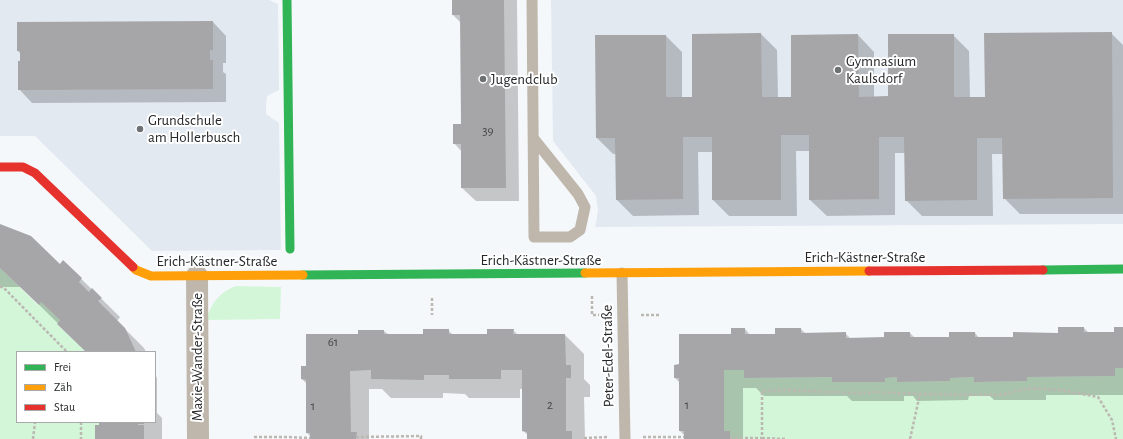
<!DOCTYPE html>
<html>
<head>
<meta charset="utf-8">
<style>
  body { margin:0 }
  #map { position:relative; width:1123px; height:439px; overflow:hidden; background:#f5f8fb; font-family:"Alegreya Sans",sans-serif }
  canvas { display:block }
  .legend { position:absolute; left:16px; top:351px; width:140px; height:72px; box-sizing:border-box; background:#fff; border:1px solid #a8a9aa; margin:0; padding:5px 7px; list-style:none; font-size:12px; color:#26282a }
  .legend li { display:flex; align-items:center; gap:8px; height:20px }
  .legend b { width:20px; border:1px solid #a8a9aa }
</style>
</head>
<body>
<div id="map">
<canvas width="1123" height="439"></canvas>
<ul class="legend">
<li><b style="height:5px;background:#30b455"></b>Frei</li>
<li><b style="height:5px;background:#ff9f0a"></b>Zäh</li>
<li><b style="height:5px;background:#e5322d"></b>Stau</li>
</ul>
</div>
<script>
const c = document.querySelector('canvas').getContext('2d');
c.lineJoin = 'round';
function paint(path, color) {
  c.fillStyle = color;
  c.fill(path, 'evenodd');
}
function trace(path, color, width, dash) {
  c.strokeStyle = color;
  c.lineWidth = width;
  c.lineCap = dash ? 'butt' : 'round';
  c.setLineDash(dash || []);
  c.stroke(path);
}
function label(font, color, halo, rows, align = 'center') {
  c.font = font + ' "Alegreya Sans",sans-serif';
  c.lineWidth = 4;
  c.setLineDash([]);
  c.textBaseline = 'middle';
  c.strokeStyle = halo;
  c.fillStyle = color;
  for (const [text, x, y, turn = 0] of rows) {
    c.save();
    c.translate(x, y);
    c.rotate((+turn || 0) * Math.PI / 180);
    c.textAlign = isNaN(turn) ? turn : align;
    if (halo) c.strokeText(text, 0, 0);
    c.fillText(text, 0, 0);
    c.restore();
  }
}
paint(new Path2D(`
  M 0,0 L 269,0 L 278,4 L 279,90 L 267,96 L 266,106 L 266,114 L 279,123 L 281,250 L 152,251 L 35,136 L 0,136 Z
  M 551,0 L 1123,0 L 1123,224 L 595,227 L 598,211 L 596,196 L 553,141 Z`), '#e3e9f1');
paint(new Path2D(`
  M 0,268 L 38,305 L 41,302 L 60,320 L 57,324 L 86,352 L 17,352 L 17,422 L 99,422 L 99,425 L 95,426 L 95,439 L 0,439 Z
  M 236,286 L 281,287 L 280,319 L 207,320 C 209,305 221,291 236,286 Z
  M 1115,368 L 1123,368 L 1123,439 L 730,439 L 730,431 L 724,431 L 724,370 L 744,370 L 744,378 L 832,377 L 832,382 L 885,382 L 885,378 L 897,377 L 897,382 L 949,381 L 950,378 L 974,377 L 974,382 L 1027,381 L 1027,377 L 1115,376 Z`), '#d3f6d8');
paint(new Path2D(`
  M 453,0 L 517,0 L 519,201 L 476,201 L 462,188 L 462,152 L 454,143 L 462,125 L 461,23 L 453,15 Z
  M 213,22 L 226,36 L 226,63 L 223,63 L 223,72 L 226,74 L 226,102 L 32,103 L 19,89 L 21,54 L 18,51 Z
  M 1111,33 L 1123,45 L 1123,214 L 1020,214 L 1004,198 L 1003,154 L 992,154 L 993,216 L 922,216 L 906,200 L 905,153 L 895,153 L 895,215 L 827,216 L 810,200 L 810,151 L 796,151 L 797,216 L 729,216 L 713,200 L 713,152 L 698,152 L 699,215 L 633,216 L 617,200 L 616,154 L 613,154 L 597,138 L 666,36 L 682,52 L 682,98 L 693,98 L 693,35 L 761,34 L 777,50 L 778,98 L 792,98 L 858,35 L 874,52 L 874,98 L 889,97 L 953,35 L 969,51 L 970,98 L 986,98 Z
  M 0,225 L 60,265 L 63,261 L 120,317 L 117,321 L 144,348 L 146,352 L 87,352 L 21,287 L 0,287 Z
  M 1084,328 L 1089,333 L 1115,333 L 1123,328 L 1123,395 L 1046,395 L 1046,400 L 994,400 L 990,396 L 969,396 L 968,400 L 917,401 L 913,396 L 904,396 L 904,401 L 852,401 L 847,396 L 764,396 L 756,388 L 743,388 L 743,439 L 685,439 L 685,436 L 680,431 L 680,383 L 675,378 L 680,365 L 732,335 L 745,329 L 750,335 L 776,335 L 801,329 L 806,334 L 845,333 L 851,339 L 885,338 L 910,333 L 915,338 L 950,338 L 975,333 L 979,338 L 1014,338 L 1059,334 Z
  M 448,330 L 453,335 L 488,335 L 513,330 L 518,335 L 565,335 L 584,354 L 584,379 L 590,385 L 590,397 L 584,397 L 585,439 L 528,439 L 528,435 L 523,431 L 523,389 L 520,389 L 520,398 L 469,398 L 465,394 L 443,393 L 443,398 L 391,398 L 382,389 L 369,389 L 369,439 L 311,439 L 311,437 L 307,433 L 307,384 L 302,379 L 307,367 L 359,335 L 359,331 L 384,331 L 389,335 L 423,335 Z
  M 155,374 L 157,378 L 157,413 L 162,418 L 162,439 L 96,439 L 100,426 L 100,422 L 155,422 Z`), '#0003');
paint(new Path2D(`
  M 452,0 L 504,0 L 506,188 L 461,188 L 461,144 L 453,144 L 453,124 L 461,124 L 460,15 L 452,15 Z
  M 213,21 L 213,50 L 210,50 L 210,60 L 213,60 L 213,89 L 18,90 L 18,61 L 20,61 L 20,51 L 17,51 L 17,22 Z
  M 1112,32 L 1113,198 L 1003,199 L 1002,138 L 977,138 L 977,200 L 905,201 L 904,137 L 879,137 L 879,199 L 809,200 L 809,135 L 781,135 L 781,200 L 712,200 L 712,137 L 683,137 L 683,199 L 616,200 L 615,138 L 596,138 L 595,35 L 666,35 L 666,97 L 692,97 L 692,34 L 761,33 L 762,97 L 791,97 L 791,35 L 858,34 L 859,97 L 888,96 L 888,34 L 954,34 L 954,97 L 985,97 L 984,33 Z
  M 0,224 L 31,236 L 60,264 L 63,260 L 82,278 L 79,282 L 89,292 L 92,288 L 102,298 L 98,301 L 125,328 L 136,352 L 86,352 L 57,324 L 60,320 L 41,302 L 39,305 L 0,268 Z
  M 1058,327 L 1084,327 L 1084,332 L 1114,332 L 1114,327 L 1123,327 L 1123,368 L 1115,368 L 1115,376 L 1027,377 L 1027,381 L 974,382 L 974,377 L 950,378 L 950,381 L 897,382 L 897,377 L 885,378 L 885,382 L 832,382 L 832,377 L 744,378 L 744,370 L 724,370 L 724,431 L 730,431 L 730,439 L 684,439 L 684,431 L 679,431 L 679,378 L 674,378 L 674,365 L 679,364 L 679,334 L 731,334 L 731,328 L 745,328 L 745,334 L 775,334 L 775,328 L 801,328 L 801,333 L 846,332 L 846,338 L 884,337 L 884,332 L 910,332 L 910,337 L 949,337 L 949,332 L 975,332 L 975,337 L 1013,337 L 1013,332 L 1058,333 Z
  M 423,329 L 449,329 L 449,334 L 487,334 L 487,329 L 514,329 L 513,334 L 565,334 L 566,365 L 571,365 L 571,378 L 566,378 L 566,431 L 572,431 L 572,439 L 527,439 L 527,432 L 522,431 L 522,370 L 501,370 L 501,379 L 449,379 L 449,375 L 424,375 L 424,380 L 371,379 L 371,370 L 350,371 L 351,432 L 357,432 L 356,439 L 310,439 L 310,433 L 306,433 L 306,380 L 301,379 L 301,366 L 306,366 L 306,334 L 358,334 L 358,330 L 384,330 L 384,334 L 423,334 Z
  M 99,422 L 144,422 L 144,424 L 138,424 L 138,425 L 144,425 L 144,439 L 95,439 L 95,425 L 99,425 Z`), '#a6a6a8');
trace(new Path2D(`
  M 0,287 L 3,287 L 67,352
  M 592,296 L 592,315 L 606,315
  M 432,298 L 432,315
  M 641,315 L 659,315
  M 81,422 L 81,439
  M 254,437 L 287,437 L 310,438
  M 356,437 L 421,436 L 421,439
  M 643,437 L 684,437
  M 584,438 L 608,437
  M 730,438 L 762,438 L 762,391 L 785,390 L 853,393 L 878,392 L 920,394
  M 762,438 L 786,439
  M 33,439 L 35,422
  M 910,439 L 920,394 L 999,395 L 1030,388 L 1060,390 L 1098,397 L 1112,420 L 1116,439`), '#bbb7b1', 2.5, [3, 2]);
trace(new Path2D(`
  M 532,0 L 534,237 L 570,237 L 580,230 L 585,207 L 578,194 L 534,139
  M 622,273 L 625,439`), '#bfb7ac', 11);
trace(new Path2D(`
  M 197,276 L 198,439`), '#bfb7ac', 22);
trace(new Path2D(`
  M 287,0 L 290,249
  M 1043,270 L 1123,269
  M 303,275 L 585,273`), '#30b455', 9);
trace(new Path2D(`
  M 133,267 L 136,270 L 151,276 L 303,275
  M 585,273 L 869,271`), '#ff9f0a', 9);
trace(new Path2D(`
  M 0,167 L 23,167 L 35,173 L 133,267
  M 869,271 L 1043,270`), '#e5322d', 9);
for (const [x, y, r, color] of [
  [838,70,4,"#6e7173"],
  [483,79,4,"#6e7173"],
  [140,129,4,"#6e7173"]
]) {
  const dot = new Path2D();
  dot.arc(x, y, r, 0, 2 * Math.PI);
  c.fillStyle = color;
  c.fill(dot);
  trace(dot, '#fff', 1.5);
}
label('13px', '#46484a', null, [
  ["39",488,131],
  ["61",333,342],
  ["2",550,405],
  ["1",687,405],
  ["1",313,406]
]);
label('15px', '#26282a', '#fff', [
  ["Gymnasium",846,61],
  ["Kaulsdorf",846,78],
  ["Jugendclub",491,79],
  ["Grundschule",148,120],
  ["am Hollerbusch",148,137]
], 'left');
label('15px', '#26282a', '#fff', [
  ["Erich-Kästner-Straße",865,257],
  ["Erich-Kästner-Straße",541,260],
  ["Erich-Kästner-Straße",217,261],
  ["Peter-Edel-Straße",608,356,-91],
  ["Maxie-Wander-Straße",197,357,-90]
]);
</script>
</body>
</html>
